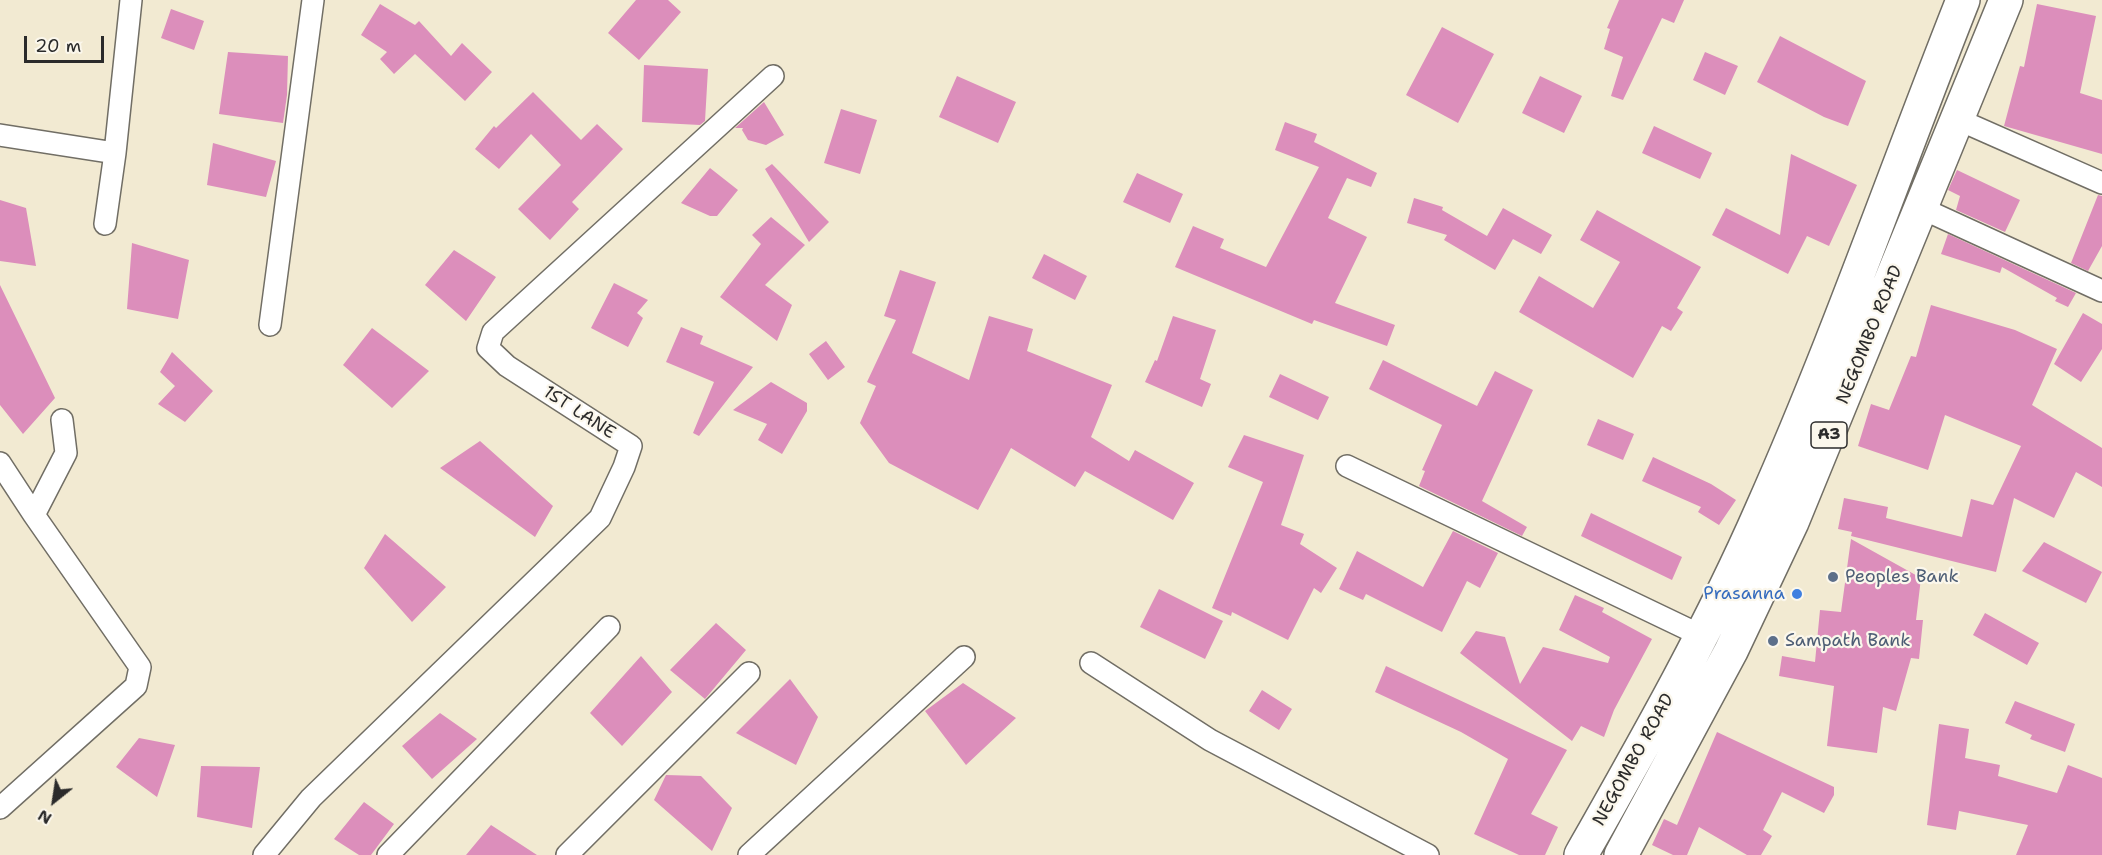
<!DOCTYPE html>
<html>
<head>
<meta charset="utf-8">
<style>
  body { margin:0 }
  #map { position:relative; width:2102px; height:855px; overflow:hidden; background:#f2ead2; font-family:"Shantell Sans",sans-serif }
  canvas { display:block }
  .north { position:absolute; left:24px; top:771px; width:60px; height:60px; -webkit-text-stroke:4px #fbf7ec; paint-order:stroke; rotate:210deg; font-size:16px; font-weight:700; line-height:24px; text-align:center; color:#2b2b2b }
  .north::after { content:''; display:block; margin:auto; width:21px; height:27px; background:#2b2b2b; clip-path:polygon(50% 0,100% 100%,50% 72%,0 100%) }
  .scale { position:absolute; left:24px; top:36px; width:80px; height:27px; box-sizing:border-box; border:3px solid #2b2b2b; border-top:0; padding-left:8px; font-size:18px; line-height:21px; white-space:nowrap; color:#2b2b2b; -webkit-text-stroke:4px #fbf7ec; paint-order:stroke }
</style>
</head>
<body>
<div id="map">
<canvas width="2102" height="855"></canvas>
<div class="north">N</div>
<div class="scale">20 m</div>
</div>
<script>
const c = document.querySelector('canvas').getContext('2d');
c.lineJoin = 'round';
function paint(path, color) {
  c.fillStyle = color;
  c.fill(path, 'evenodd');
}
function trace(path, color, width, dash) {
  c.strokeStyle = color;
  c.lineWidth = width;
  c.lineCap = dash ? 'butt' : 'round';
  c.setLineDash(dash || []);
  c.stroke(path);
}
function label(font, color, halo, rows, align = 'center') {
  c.font = font + ' "Shantell Sans",sans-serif';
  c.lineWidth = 4.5;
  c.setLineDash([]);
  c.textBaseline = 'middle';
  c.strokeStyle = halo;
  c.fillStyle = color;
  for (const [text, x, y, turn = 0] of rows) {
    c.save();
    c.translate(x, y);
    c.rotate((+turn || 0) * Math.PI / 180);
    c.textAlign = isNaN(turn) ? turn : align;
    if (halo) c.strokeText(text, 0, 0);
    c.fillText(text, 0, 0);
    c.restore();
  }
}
paint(new Path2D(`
  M 636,0 L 668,0 L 681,12 L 639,60 L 608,33 Z
  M 1619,0 L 1684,0 L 1674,23 L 1662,18 L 1623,100 L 1611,96 L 1623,57 L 1604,49 L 1610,29 L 1607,28 Z
  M 380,4 L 415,25 L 419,21 L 451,56 L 462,43 L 492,72 L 465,101 L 415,54 L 394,74 L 380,59 L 387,52 L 361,35 Z
  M 2037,4 L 2096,16 L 2080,93 L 2102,100 L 2102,154 L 2004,126 L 2020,66 L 2024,67 Z
  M 171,9 L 204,21 L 194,50 L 161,38 Z
  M 1442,27 L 1494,54 L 1458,123 L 1406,95 Z
  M 1780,36 L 1866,81 L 1848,126 L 1824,117 L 1757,82 Z
  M 228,52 L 288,56 L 287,95 L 283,123 L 219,114 Z
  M 1705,52 L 1738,66 L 1725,95 L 1693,80 Z
  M 644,65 L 708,69 L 705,121 L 700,125 L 642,122 Z
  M 957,76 L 1016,102 L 998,143 L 939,117 Z
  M 1540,76 L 1582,96 L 1564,133 L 1522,113 Z
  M 533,92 L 581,140 L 597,124 L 623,149 L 572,202 L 579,209 L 550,240 L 518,209 L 561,165 L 531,134 L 499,169 L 475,149 L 494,126 L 496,128 Z
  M 764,102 L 784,135 L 766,145 L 748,140 L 742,130 L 743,128 L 735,128 Z
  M 841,109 L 877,120 L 860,174 L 824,163 Z
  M 1285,122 L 1317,134 L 1314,142 L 1377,173 L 1371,187 L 1347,178 L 1328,218 L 1367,237 L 1335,303 L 1395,325 L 1387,346 L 1314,320 L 1312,324 L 1175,267 L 1193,226 L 1224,239 L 1220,248 L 1266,267 L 1319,167 L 1275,150 Z
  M 1654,126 L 1712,153 L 1700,179 L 1642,153 Z
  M 213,143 L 276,161 L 266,197 L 207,185 Z
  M 1791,154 L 1857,185 L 1829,246 L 1807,236 L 1788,274 L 1712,235 L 1726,208 L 1780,235 Z
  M 772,164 L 829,222 L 809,242 L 765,169 Z
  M 710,168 L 738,190 L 717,216 L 710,216 L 681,203 Z
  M 1957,170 L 2020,200 L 2005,232 L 1956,210 L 1960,196 L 1948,190 Z
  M 1137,173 L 1183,194 L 1170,223 L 1123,202 Z
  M 2098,195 L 2102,196 L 2102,246 L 2088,271 L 2071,263 Z
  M 1414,198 L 1443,207 L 1442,210 L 1487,236 L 1503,208 L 1552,235 L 1541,254 L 1513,239 L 1495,270 L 1444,240 L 1447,235 L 1407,223 Z
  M 0,200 L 26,208 L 36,266 L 0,261 Z
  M 1597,210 L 1701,267 L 1677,308 L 1683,312 L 1671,331 L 1662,326 L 1633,378 L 1519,312 L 1539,276 L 1593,308 L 1620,262 L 1580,240 Z
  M 771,217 L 805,245 L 765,285 L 792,305 L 777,341 L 720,297 L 761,244 L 752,235 Z
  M 1948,234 L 2076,293 L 2068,307 L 2055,301 L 2057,298 L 2002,267 L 2000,273 L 1941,254 Z
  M 132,243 L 189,260 L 178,319 L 127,309 Z
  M 454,250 L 496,277 L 466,321 L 425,285 Z
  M 1044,254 L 1087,276 L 1075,300 L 1032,278 Z
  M 900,270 L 936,282 L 912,353 L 969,380 L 989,316 L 1033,329 L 1027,351 L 1112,385 L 1091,437 L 1129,461 L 1135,450 L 1194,483 L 1173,520 L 1085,471 L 1075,487 L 1011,448 L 978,510 L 889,463 L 860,423 L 876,386 L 867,382 L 896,320 L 884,316 Z
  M 614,283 L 648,300 L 637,313 L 643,318 L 628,347 L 591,328 Z
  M 0,285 L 55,398 L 23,434 L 0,405 Z
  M 1931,305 L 2015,330 L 2057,349 L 2032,405 L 2102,448 L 2102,487 L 2076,472 L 2054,518 L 2014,498 L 1996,572 L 1851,536 L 1852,532 L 1838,529 L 1844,498 L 1888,507 L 1886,518 L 1962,537 L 1971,499 L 1993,505 L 2021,446 L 1945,415 L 1928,470 L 1858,446 L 1871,404 L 1889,410 L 1911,356 L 1916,357 Z
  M 2083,313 L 2102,324 L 2102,349 L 2081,382 L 2054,364 Z
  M 1173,316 L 1216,330 L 1200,379 L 1211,384 L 1202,407 L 1145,382 L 1155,360 L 1157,361 Z
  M 681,327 L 703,336 L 700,344 L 753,367 L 699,436 L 693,433 L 714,382 L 666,362 Z
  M 372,328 L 429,371 L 392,408 L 343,365 Z
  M 826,341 L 845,367 L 828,380 L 809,354 Z
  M 172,352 L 213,391 L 185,422 L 158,404 L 175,386 L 160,372 Z
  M 1383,360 L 1477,406 L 1495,371 L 1533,390 L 1482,501 L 1527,527 L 1522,536 L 1419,486 L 1425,471 L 1422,470 L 1442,425 L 1369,389 Z
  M 1280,374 L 1329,397 L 1318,420 L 1269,397 Z
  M 771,382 L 807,403 L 807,411 L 782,454 L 758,440 L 767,424 L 733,410 Z
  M 1598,419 L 1634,434 L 1623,460 L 1587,445 Z
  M 1244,435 L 1304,455 L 1281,525 L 1304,534 L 1300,544 L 1337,568 L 1321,593 L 1314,588 L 1288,640 L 1232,612 L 1231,616 L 1212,608 L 1263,482 L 1228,467 Z
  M 480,441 L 553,506 L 535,537 L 440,468 Z
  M 1653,457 L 1711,484 L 1736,500 L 1719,525 L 1698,512 L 1701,507 L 1642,481 Z
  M 1591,513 L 1682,557 L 1672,580 L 1581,536 Z
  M 1453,531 L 1498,553 L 1480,588 L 1467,581 L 1442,632 L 1366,594 L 1363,600 L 1339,589 L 1357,551 L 1423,587 Z
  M 385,534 L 446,587 L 412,622 L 364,568 Z
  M 1851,539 L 1921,578 L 1916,620 L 1923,620 L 1919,659 L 1911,658 L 1896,711 L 1883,707 L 1877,753 L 1827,746 L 1834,686 L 1779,676 L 1782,656 L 1815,662 L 1820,610 L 1841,612 Z
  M 2044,542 L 2102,572 L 2086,603 L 2022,571 Z
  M 1159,589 L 1223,621 L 1205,659 L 1140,627 Z
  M 1575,595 L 1604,608 L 1602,612 L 1652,639 L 1614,710 L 1604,737 L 1581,726 L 1572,741 L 1460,653 L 1476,631 L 1505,637 L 1520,684 L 1543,647 L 1608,663 L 1610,657 L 1559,630 Z
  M 1985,613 L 2039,643 L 2027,665 L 1973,635 Z
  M 716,623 L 746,650 L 705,699 L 670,670 Z
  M 641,656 L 672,692 L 622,746 L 590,713 Z
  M 1386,666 L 1567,750 L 1531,814 L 1558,827 L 1545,855 L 1519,855 L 1474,834 L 1508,759 L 1461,732 L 1375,692 Z
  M 790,679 L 818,717 L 796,765 L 736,733 Z
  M 963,683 L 1016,718 L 966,765 L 925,711 Z
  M 1262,690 L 1292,709 L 1279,730 L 1249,711 Z
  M 2015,701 L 2075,724 L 2065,752 L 2030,739 L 2032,735 L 2005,723 Z
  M 440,713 L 477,739 L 432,779 L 402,746 Z
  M 1939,724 L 1969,729 L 1965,758 L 2000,765 L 1998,776 L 2057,793 L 2068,765 L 2102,778 L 2102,855 L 2016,855 L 2028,825 L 1959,811 L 1956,830 L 1927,825 Z
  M 1717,732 L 1834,787 L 1834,795 L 1824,813 L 1782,792 L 1763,830 L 1772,836 L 1761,855 L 1747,855 L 1699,827 L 1687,855 L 1673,855 L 1652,845 L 1664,819 L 1677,825 Z
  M 139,738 L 175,745 L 157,797 L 116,767 Z
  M 201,766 L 260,767 L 252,828 L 197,817 Z
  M 666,775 L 701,776 L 732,808 L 712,851 L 654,800 Z
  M 364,802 L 394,824 L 371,855 L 359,855 L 334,839 Z
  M 491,825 L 537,855 L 466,855 Z`), '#dc8ebb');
const minor = new Path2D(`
  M 1957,119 L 2102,183
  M 0,135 L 115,153 L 131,0
  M 1921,208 L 2102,291
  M 105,224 L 115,153
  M 270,325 L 313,0
  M 0,463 L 34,515
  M 1347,466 L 1702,636
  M 1091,663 L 1210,740 L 1428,855
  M 0,808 L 136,686 L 140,667 L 34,515 L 66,453 L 62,420
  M 264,855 L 311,798 L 600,518 L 624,467 L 631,446 L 507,366 L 488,348 L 493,332 L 773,76
  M 388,855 L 609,627
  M 567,855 L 749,673
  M 749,855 L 964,657`);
const trunk = new Path2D(`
  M 1581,855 C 1645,742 1710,628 1762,509 C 1836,343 1896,169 1963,0
  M 1621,855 L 1731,651 L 1792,522 L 2006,0`);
trace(minor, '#716e65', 24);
trace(trunk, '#716e65', 36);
trace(minor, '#fff', 21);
trace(trunk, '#fff', 33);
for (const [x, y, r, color] of [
  [1833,577,6,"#5c6f8a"],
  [1797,594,6,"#3f7fe0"],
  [1773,641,6,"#5c6f8a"]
]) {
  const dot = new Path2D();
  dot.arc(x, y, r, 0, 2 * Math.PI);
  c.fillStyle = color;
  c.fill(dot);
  trace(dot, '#fbf7ec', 2);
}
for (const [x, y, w] of [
  [1829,435,36]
]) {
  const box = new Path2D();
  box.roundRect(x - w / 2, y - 13, w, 26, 4.5);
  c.fillStyle = '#fbf7ec';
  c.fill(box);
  trace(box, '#2b2b2b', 1.5);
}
label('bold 16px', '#2b2b2b', null, [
  ["A3",1829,435]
]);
label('18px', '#2b2b2b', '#fbf7ec', [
  ["NEGOMBO ROAD",1870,335,-68],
  ["1ST LANE",579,413,33],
  ["NEGOMBO ROAD",1634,760,-61]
]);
label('18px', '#4e5e75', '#fbf7ec', [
  ["Peoples Bank",1845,577],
  ["Sampath Bank",1785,641]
], 'left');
label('18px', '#366cbe', '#fbf7ec', [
  ["Prasanna",1785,594]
], 'right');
</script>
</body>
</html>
